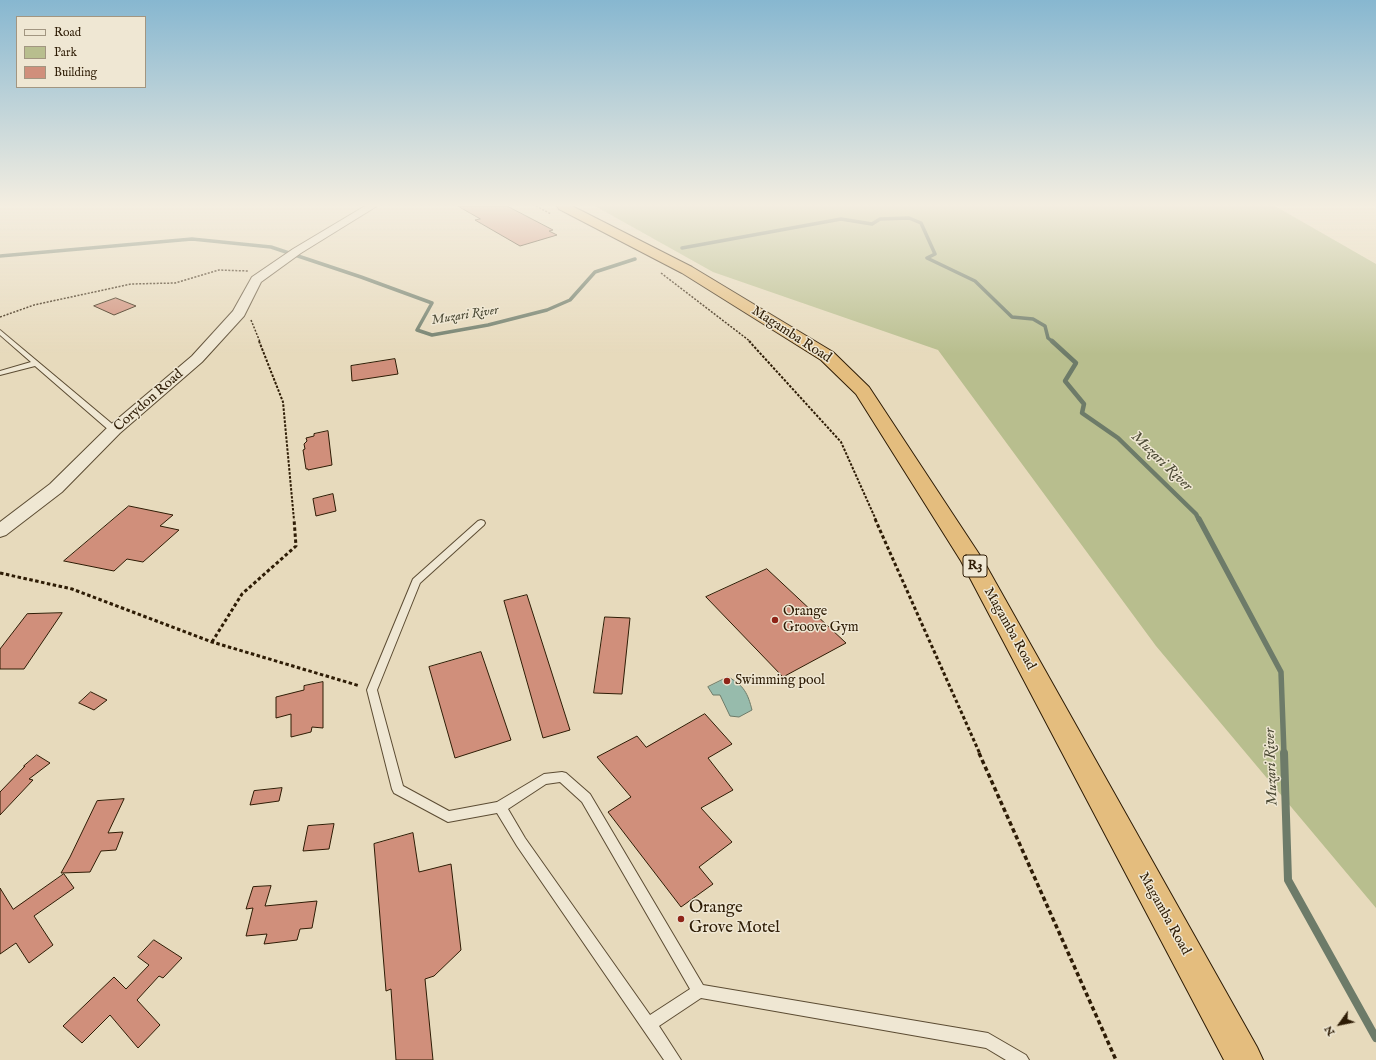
<!DOCTYPE html>
<html>
<head>
<meta charset="utf-8">
<style>
  body { margin:0 }
  #map { position:relative; width:1376px; height:1060px; overflow:hidden; background:#e7dabc; font-family:"IM FELL English",serif }
  canvas { display:block }
  .legend { position:absolute; left:16px; top:16px; width:130px; height:72px; box-sizing:border-box; background:#efe7d3; border:1px solid #a29681; margin:0; padding:5px 7px; list-style:none; font-size:12px; color:#2e1c05 }
  .legend li { display:flex; align-items:center; gap:8px; height:20px }
  .legend b { width:20px; border:1px solid #a29681 }
  .north { position:absolute; left:1320px; top:1004px; width:40px; height:40px; -webkit-text-stroke:3px #efe7d3; paint-order:stroke; rotate:237deg; font-size:11px; font-weight:700; line-height:16px; text-align:center; color:#2e1c05 }
  .north::after { content:''; display:block; margin:auto; width:14px; height:18px; background:#2e1c05; clip-path:polygon(50% 0,100% 100%,50% 72%,0 100%) }
</style>
</head>
<body>
<div id="map">
<canvas width="1376" height="1060"></canvas>
<ul class="legend">
<li><b style="height:5px;background:#efe7d3"></b>Road</li>
<li><b style="height:11px;background:#b8be8e"></b>Park</li>
<li><b style="height:11px;background:#d08f7b"></b>Building</li>
</ul>
<div class="north">N</div>
</div>
<script>
const c = document.querySelector('canvas').getContext('2d');
c.lineJoin = 'round';
function paint(path, color) {
  c.fillStyle = color;
  c.fill(path, 'evenodd');
}
function trace(path, color, width, dash) {
  c.strokeStyle = color;
  c.lineWidth = width;
  c.lineCap = dash ? 'butt' : 'round';
  c.setLineDash(dash || []);
  c.stroke(path);
}
function label(font, color, halo, rows, align = 'center') {
  c.font = font + ' "IM FELL English",serif';
  c.lineWidth = 3;
  c.setLineDash([]);
  c.textBaseline = 'middle';
  c.strokeStyle = halo;
  c.fillStyle = color;
  for (const [text, x, y, turn = 0] of rows) {
    c.save();
    c.translate(x, y);
    c.rotate((+turn || 0) * Math.PI / 180);
    c.textAlign = isNaN(turn) ? turn : align;
    if (halo) c.strokeText(text, 0, 0);
    c.fillText(text, 0, 0);
    c.restore();
  }
}
paint(new Path2D(`
  M 595,206 L 1275,206 L 1376,264 L 1376,908 L 1156,646 L 938,350 L 713,272 Z`), '#b8be8e');
const water = new Path2D(`
  M 728,677 C 744,685 748,694 752,710 L 739,717 L 730,716 L 720,695 L 713,695 L 708,687 Z`);
paint(water, '#97bbac');
trace(water, '#6d7b69', 1);
trace(new Path2D(`
  M 682,248 L 841,219 L 872,224 L 880,219 L 909,218 L 921,223 L 935,254 L 927,258 L 975,281 L 1012,317 L 1033,319 L 1045,326 L 1048,338 L 1053,342
  M 0,256 L 192,239 L 271,247 L 361,277 L 432,303 L 417,330 L 432,335 L 488,325 L 547,310 L 570,300 L 595,272 L 635,259`), '#6d7b69', 3.5);
trace(new Path2D(`
  M 1052,341 L 1076,363 L 1065,381 L 1084,404 L 1082,413 L 1118,438 L 1196,514 L 1199,520`), '#6d7b69', 4.5);
trace(new Path2D(`
  M 1199,519 L 1281,672 L 1284,754`), '#6d7b69', 5.5);
trace(new Path2D(`
  M 1284,753 L 1288,880 L 1376,1038`), '#6d7b69', 8);
const building = new Path2D(`
  M 458,206 L 507,206 L 553,230 L 549,231 L 557,235 L 520,246 L 475,220 L 480,219 Z
  M 116,298 L 136,306 L 114,315 L 94,306 Z
  M 395,359 L 398,374 L 352,381 L 351,366 Z
  M 328,431 L 332,465 L 308,470 L 308,469 L 306,469 L 303,450 L 305,449 L 304,444 L 307,441 L 306,438 L 314,436 L 314,434 Z
  M 333,494 L 336,511 L 316,516 L 313,499 Z
  M 129,506 L 173,515 L 160,526 L 179,530 L 143,562 L 127,559 L 114,571 L 64,561 Z
  M 767,569 L 846,643 L 783,677 L 706,597 Z
  M 527,595 L 570,730 L 543,738 L 504,601 Z
  M 62,613 L 24,669 L 0,669 L 0,649 L 27,614 Z
  M 605,617 L 630,618 L 622,694 L 594,693 Z
  M 481,652 L 511,740 L 455,758 L 429,667 Z
  M 323,682 L 323,728 L 312,727 L 311,732 L 291,737 L 291,714 L 276,718 L 276,697 L 304,690 L 304,686 Z
  M 91,692 L 107,700 L 94,710 L 79,703 Z
  M 705,714 L 732,744 L 708,758 L 733,790 L 701,808 L 732,842 L 699,867 L 713,884 L 681,907 L 608,812 L 631,797 L 597,757 L 637,736 L 646,747 Z
  M 37,755 L 50,763 L 29,779 L 33,780 L 0,815 L 0,792 L 25,766 L 24,766 Z
  M 282,788 L 279,801 L 250,805 L 254,791 Z
  M 124,799 L 108,833 L 123,832 L 116,850 L 101,851 L 90,872 L 61,873 L 70,857 L 97,801 Z
  M 334,824 L 329,849 L 303,851 L 308,826 Z
  M 413,833 L 419,872 L 451,864 L 461,950 L 434,976 L 425,979 L 433,1060 L 396,1060 L 391,989 L 386,991 L 374,844 Z
  M 64,874 L 74,888 L 34,916 L 53,945 L 29,963 L 16,943 L 0,954 L 0,888 L 13,909 Z
  M 271,886 L 265,906 L 317,901 L 312,928 L 300,929 L 297,940 L 264,944 L 267,934 L 246,936 L 253,908 L 246,909 L 253,887 Z
  M 154,940 L 182,958 L 163,978 L 159,976 L 137,1000 L 160,1025 L 138,1048 L 110,1015 L 82,1043 L 63,1026 L 114,977 L 126,989 L 149,965 L 138,957 Z`);
paint(building, '#d08f7b');
trace(building, '#2e1c05', 1);
const lane = new Path2D(`
  M 0,330 L 117,428 L 118,430 L 117,432 L 111,432 L 35,366 L 0,375 L 0,371 L 31,362 L 0,335 Z
  M 481,520 L 484,521 L 485,523 L 484,525 L 420,583 L 377,690 L 403,786 L 449,811 L 497,802 L 544,774 L 562,772 L 566,773 L 590,794 L 703,985 L 988,1033 L 1026,1055 L 1029,1060 L 1006,1060 L 986,1048 L 701,998 L 659,1026 L 681,1060 L 664,1060 L 517,846 L 497,813 L 448,822 L 394,793 L 392,789 L 367,690 L 413,579 L 478,521 ZM 560,782 L 582,802 L 690,989 L 650,1015 L 525,838 L 508,809 L 546,784 Z`);
const street = new Path2D(`
  M 365,206 L 377,206 L 301,253 L 261,282 L 244,316 L 202,362 L 120,433 L 62,492 L 6,535 L 0,537 L 0,522 L 50,484 L 108,427 L 192,356 L 233,311 L 252,277 L 293,249 Z`);
const highway = new Path2D(`
  M 557,206 L 572,206 L 692,267 L 833,352 L 869,387 L 983,560 L 1257,1047 L 1263,1060 L 1224,1060 L 961,561 L 856,394 L 821,360 L 682,273 L 559,209 Z`);
trace(lane, '#5c4c33', 2);
trace(street, '#5c4c33', 2);
trace(highway, '#2e1c05', 2);
trace(new Path2D(`
  M 536,206 L 551,214
  M 661,273 L 751,342
  M 0,317 L 34,305 L 131,284 L 175,283 L 219,270 L 248,271
  M 251,320 L 260,342`), '#2e1c05', 1.5, [2, 1.5]);
trace(new Path2D(`
  M 259,341 L 283,402 L 294,520
  M 749,341 L 841,442 L 876,520`), '#2e1c05', 2, [2.5, 1.5]);
trace(new Path2D(`
  M 875,519 L 980,754
  M 0,573 L 72,589 L 212,642 L 360,686
  M 212,642 L 242,594 L 296,546 L 294,519`), '#2e1c05', 3, [3.5, 2.5]);
trace(new Path2D(`
  M 979,753 L 1116,1060`), '#2e1c05', 3.5, [4.5, 3]);
paint(lane, '#efe7d3');
paint(street, '#efe7d3');
paint(highway, '#e4bd7e');
const sky = c.createLinearGradient(0, 0, 0, 354);
sky.addColorStop(0, '#87b7d0');
sky.addColorStop(0.58, '#f4eee1');
sky.addColorStop(1, '#f4eee100');
c.fillStyle = sky;
c.fillRect(0, 0, 1376, 354);
for (const [x, y, r, color] of [
  [775,620,4,"#8f2418"],
  [727,681,4,"#8f2418"],
  [681,919,4,"#8f2418"]
]) {
  const dot = new Path2D();
  dot.arc(x, y, r, 0, 2 * Math.PI);
  c.fillStyle = color;
  c.fill(dot);
  trace(dot, '#efe7d3', 1.5);
}
label('italic 13px', '#4e4c37', '#efe7d3', [
  ["Muzari River",465,316,-9]
]);
for (const [x, y, w] of [
  [975,566,24]
]) {
  const box = new Path2D();
  box.roundRect(x - w / 2, y - 11, w, 22, 3);
  c.fillStyle = '#efe7d3';
  c.fill(box);
  trace(box, '#2e1c05', 1);
}
label('bold 13px', '#2e1c05', null, [
  ["R3",975,566]
]);
label('14px', '#2e1c05', '#efe7d3', [
  ["Magamba Road",791,335,33],
  ["Corydon Road",149,401,-41],
  ["Magamba Road",1009,629,61],
  ["Magamba Road",1164,914,61]
]);
label('14px', '#2e1c05', '#efe7d3', [
  ["Orange",783,612],
  ["Groove Gym",783,628],
  ["Swimming pool",735,681]
], 'left');
label('italic 15px', '#4e4c37', '#efe7d3', [
  ["Muzari River",1161,462,44],
  ["Muzari River",1272,767,-92]
]);
label('17px', '#2e1c05', '#efe7d3', [
  ["Orange",689,909],
  ["Grove Motel",689,929]
], 'left');
</script>
</body>
</html>
